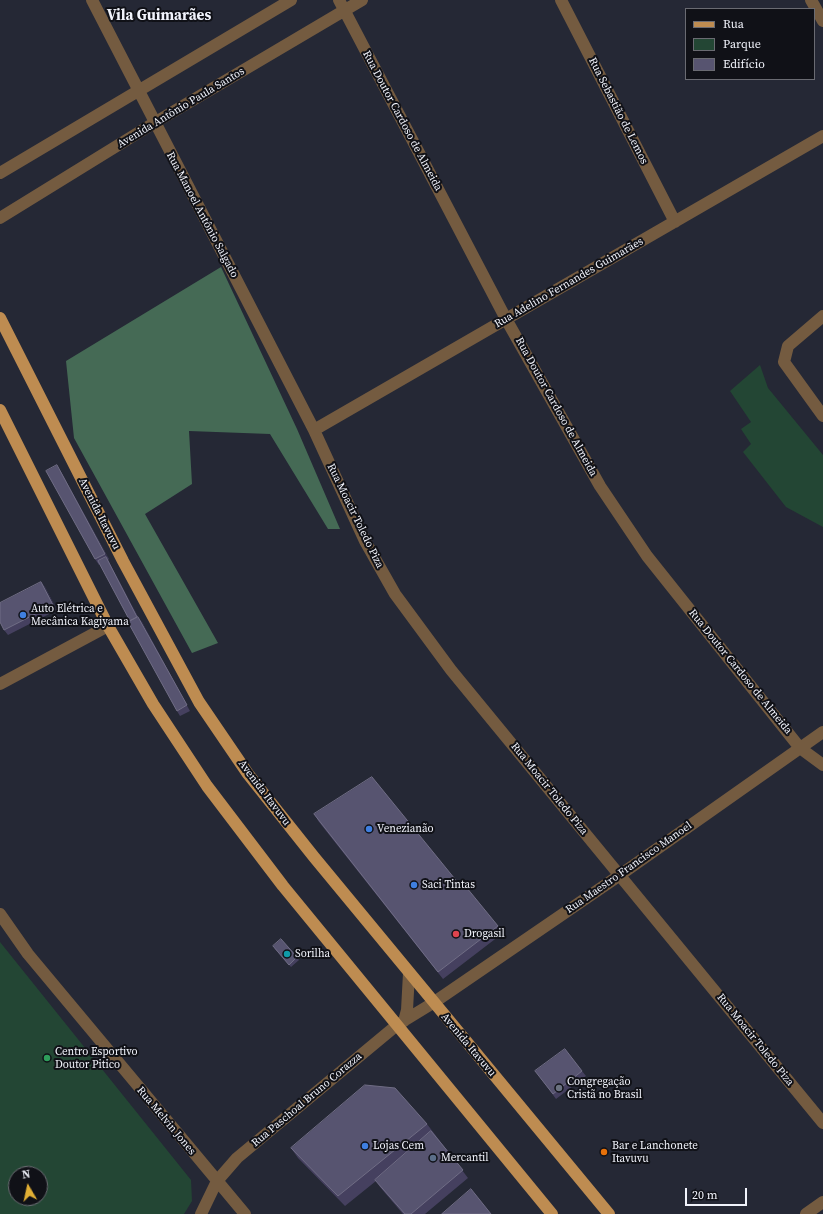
<!DOCTYPE html>
<html>
<head>
<meta charset="utf-8">
<style>
  body { margin:0 }
  #map { position:relative; width:823px; height:1214px; overflow:hidden; background:#252835; font-family:"Source Serif 4",serif }
  canvas { display:block }
  .legend { position:absolute; left:685px; top:8px; width:130px; height:72px; box-sizing:border-box; background:#101117; border:1px solid #6a6b72; margin:0; padding:5px 7px; list-style:none; font-size:12px; color:#f1f3fb }
  .legend li { display:flex; align-items:center; gap:8px; height:20px }
  .legend b { width:20px; border:1px solid #6a6b72 }
  .north { position:absolute; left:8px; top:1166px; width:40px; height:40px; box-sizing:border-box; background:#101117; border:1px solid #6a6b72; border-radius:50%; rotate:351deg; font-size:11px; font-weight:700; line-height:16px; text-align:center; color:#f1f3fb }
  .north::after { content:''; display:block; margin:auto; width:14px; height:18px; background:#e1af34; clip-path:polygon(50% 0,100% 100%,50% 72%,0 100%) }
  .scale { position:absolute; left:685px; top:1188px; width:62px; height:18px; box-sizing:border-box; border:2px solid #f1f3fb; border-top:0; padding-left:5px; font-size:12px; line-height:14px; white-space:nowrap; color:#f1f3fb; -webkit-text-stroke:3px #101117; paint-order:stroke }
</style>
</head>
<body>
<div id="map">
<canvas width="823" height="1214"></canvas>
<ul class="legend">
<li><b style="height:5px;background:#be8c51"></b>Rua</li>
<li><b style="height:11px;background:#234634"></b>Parque</li>
<li><b style="height:11px;background:#575470"></b>Edifício</li>
</ul>
<div class="north">N</div>
<div class="scale">20 m</div>
</div>
<script>
const c = document.querySelector('canvas').getContext('2d');
c.lineJoin = 'round';
function paint(path, color) {
  c.fillStyle = color;
  c.fill(path, 'evenodd');
}
function trace(path, color, width, dash) {
  c.strokeStyle = color;
  c.lineWidth = width;
  c.lineCap = dash ? 'butt' : 'round';
  c.setLineDash(dash || []);
  c.stroke(path);
}
function label(font, color, halo, rows, align = 'center') {
  c.font = font + ' "Source Serif 4",serif';
  c.lineWidth = 4;
  c.setLineDash([]);
  c.textBaseline = 'middle';
  c.strokeStyle = halo;
  c.fillStyle = color;
  for (const [text, x, y, turn = 0] of rows) {
    c.save();
    c.translate(x, y);
    c.rotate((+turn || 0) * Math.PI / 180);
    c.textAlign = isNaN(turn) ? turn : align;
    if (halo) c.strokeText(text, 0, 0);
    c.fillText(text, 0, 0);
    c.restore();
  }
}
paint(new Path2D(`
  M 760,365 L 768,388 L 823,455 L 823,527 L 786,507 L 743,452 L 751,444 L 741,429 L 751,422 L 730,391 Z
  M 0,942 L 191,1180 L 192,1201 L 184,1214 L 0,1214 ZM 16,1174 L 40,1174 L 40,1198 L 16,1198 Z`), '#234634');
paint(new Path2D(`
  M 221,267 L 297,429 L 340,529 L 328,529 L 270,434 L 189,431 L 192,484 L 145,514 L 218,643 L 192,653 L 74,438 L 66,361 Z`), '#456a55');
trace(new Path2D(`
  M 92,0 L 314,430 L 365,541 L 395,594 L 451,670 L 823,1123
  M 339,0 L 506,319 L 600,486 L 647,556 L 800,748 L 823,765
  M 561,0 L 675,222
  M 811,0 L 823,21
  M 0,173 L 291,0
  M 0,218 L 154,123 L 362,0
  M 823,316 L 788,346 L 784,362 L 823,416
  M 314,430 L 823,136
  M 0,684 L 108,626
  M 0,914 L 28,954 L 245,1214
  M 404,1021 L 407,1010 L 409,973
  M 201,1214 L 217,1181 L 237,1158 L 397,1025 L 433,1003 L 620,875 L 823,732
  M 806,1214 L 823,1202`), '#745b40', 12);
trace(new Path2D(`
  M 0,318 L 123,561 L 199,702 L 248,774 L 314,857 L 609,1214
  M 0,410 L 108,626 L 153,704 L 207,786 L 283,886 L 552,1214`), '#be8c51', 12);
paint(new Path2D(`
  M 60,470 L 109,559 L 108,560 L 138,617 L 142,622 L 190,711 L 180,716 L 177,711 L 130,621 L 100,564 L 99,565 L 95,559 Z
  M 41,582 L 45,587 L 57,610 L 8,635 L 4,630 Z
  M 314,814 L 459,884 L 498,926 L 503,933 L 443,979 L 319,822 Z
  M 274,948 L 297,957 L 299,960 L 291,967 Z
  M 582,1071 L 586,1076 L 556,1099 L 539,1076 Z
  M 427,1124 L 468,1178 L 425,1214 L 403,1214 L 380,1187 L 376,1181 L 345,1206 L 298,1158 L 291,1148 Z`), '#45405f');
paint(new Path2D(`
  M 57,465 L 60,470 L 109,559 L 105,554 Z
  M 106,557 L 108,560 L 141,622 L 139,620 Z
  M 41,582 L 45,587 L 57,610 L 53,605 Z
  M 138,617 L 142,622 L 190,711 L 187,705 Z`), '#302f47');
const building = new Path2D(`
  M 57,465 L 105,554 L 95,559 L 46,471 Z
  M 106,557 L 137,617 L 130,621 L 98,561 Z
  M 41,582 L 53,605 L 4,630 L 0,622 L 0,603 Z
  M 138,617 L 187,705 L 177,711 L 128,622 Z
  M 372,777 L 459,884 L 462,882 L 498,926 L 438,972 L 314,814 Z
  M 281,939 L 297,957 L 289,965 L 273,946 Z
  M 565,1049 L 582,1071 L 553,1094 L 535,1071 Z
  M 365,1085 L 395,1088 L 427,1124 L 338,1196 L 291,1148 Z
  M 431,1131 L 463,1170 L 411,1214 L 405,1214 L 375,1180 Z
  M 471,1189 L 491,1214 L 442,1214 Z`);
paint(building, '#575470');
trace(building, '#706d85', 1);
for (const [x, y, r, color] of [
  [23,615,4,"#3f7fe0"],
  [369,829,4,"#3f7fe0"],
  [414,885,4,"#3f7fe0"],
  [456,934,4,"#e0444e"],
  [287,954,4,"#0f9aa8"],
  [47,1058,4,"#2e9e5b"],
  [559,1088,4,"#6b7280"],
  [365,1146,4,"#3f7fe0"],
  [604,1152,4,"#e8710a"],
  [433,1158,4,"#5c6f8a"]
]) {
  const dot = new Path2D();
  dot.arc(x, y, r, 0, 2 * Math.PI);
  c.fillStyle = color;
  c.fill(dot);
  trace(dot, '#101117', 1.5);
}
label('11px', '#f1f3fb', '#101117', [
  ["Avenida Antônio Paula Santos",181,108,-31],
  ["Rua Sebastião de Lemos",618,111,63],
  ["Rua Doutor Cardoso de Almeida",402,121,62],
  ["Rua Manoel Antônio Salgado",202,215,62],
  ["Rua Adelino Fernandes Guimarães",569,283,-30],
  ["Rua Doutor Cardoso de Almeida",556,407,61],
  ["Avenida Itavuvu",99,514,63],
  ["Rua Moacir Toledo Piza",355,516,64],
  ["Rua Doutor Cardoso de Almeida",740,672,51],
  ["Rua Moacir Toledo Piza",549,789,51],
  ["Avenida Itavuvu",264,793,53],
  ["Rua Maestro Francisco Manoel",629,868,-35],
  ["Rua Moacir Toledo Piza",755,1040,51],
  ["Avenida Itavuvu",468,1045,50],
  ["Rua Paschoal Bruno Corazza",307,1100,-40],
  ["Rua Melvin Jones",166,1121,50]
]);
label('11px', '#f1f3fb', '#101117', [
  ["Auto Elétrica e",31,609],
  ["Mecânica Kagiyama",31,622],
  ["Venezianão",377,829],
  ["Saci Tintas",422,885],
  ["Drogasil",464,934],
  ["Sorilha",295,954],
  ["Centro Esportivo",55,1052],
  ["Doutor Pitico",55,1065],
  ["Congregação",567,1082],
  ["Cristã no Brasil",567,1095],
  ["Lojas Cem",373,1146],
  ["Bar e Lanchonete",612,1146],
  ["Itavuvu",612,1159],
  ["Mercantil",441,1158]
], 'left');
label('bold 15px', '#f1f3fb', '#101117', [
  ["Vila Guimarães",159,16]
]);
</script>
</body>
</html>
